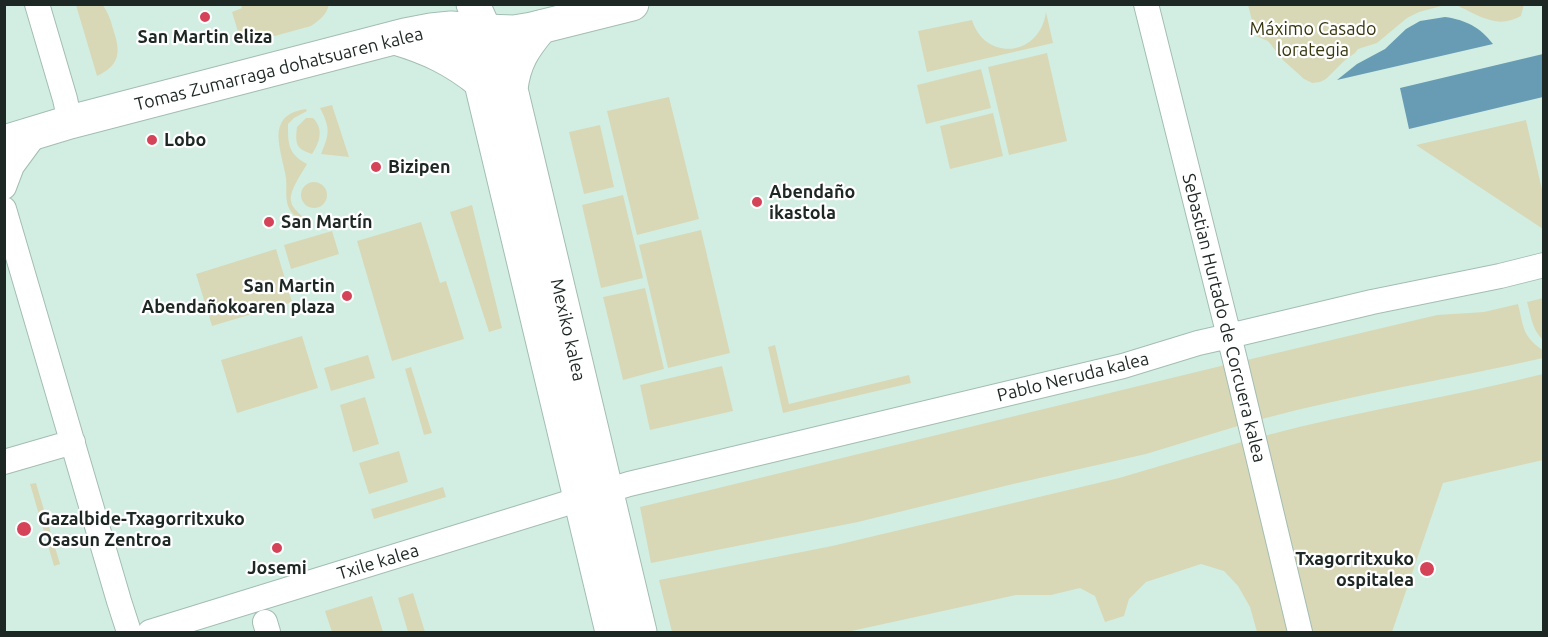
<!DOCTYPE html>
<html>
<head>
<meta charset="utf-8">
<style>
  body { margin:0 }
  #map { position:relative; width:1548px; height:637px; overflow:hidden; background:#d2eee2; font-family:Ubuntu,sans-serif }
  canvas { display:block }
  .frame { position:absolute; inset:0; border:6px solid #1d2723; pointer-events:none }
</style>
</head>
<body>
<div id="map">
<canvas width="1548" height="637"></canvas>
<div class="frame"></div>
</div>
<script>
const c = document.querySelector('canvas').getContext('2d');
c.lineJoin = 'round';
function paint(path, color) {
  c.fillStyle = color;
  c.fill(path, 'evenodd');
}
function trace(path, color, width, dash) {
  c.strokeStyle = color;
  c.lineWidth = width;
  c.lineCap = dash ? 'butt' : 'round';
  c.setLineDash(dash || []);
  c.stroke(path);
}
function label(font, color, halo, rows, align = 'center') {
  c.font = font + ' Ubuntu,sans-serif';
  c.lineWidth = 4.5;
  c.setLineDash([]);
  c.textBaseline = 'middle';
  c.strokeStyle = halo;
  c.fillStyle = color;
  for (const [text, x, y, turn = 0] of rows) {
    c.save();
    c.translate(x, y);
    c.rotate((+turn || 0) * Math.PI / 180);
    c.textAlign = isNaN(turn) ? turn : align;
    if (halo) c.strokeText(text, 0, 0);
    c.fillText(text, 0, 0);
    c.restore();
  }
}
paint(new Path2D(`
  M 102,4 C 109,13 111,22 114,32 C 121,53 119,66 97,76 L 76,5 Z
  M 1524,4 L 1521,16 C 1498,29 1482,17 1460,7 L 1457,5 Z
  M 241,5 L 241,4 L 329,5 C 326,15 320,20 311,26 L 242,45 L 232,12 L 242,8 Z
  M 1248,5 L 1248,4 L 1445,5 L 1419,12 L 1407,18 L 1377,43 L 1358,49 L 1355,53 L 1344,61 L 1326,79 L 1320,82 L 1312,83 L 1304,79 L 1283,60 L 1268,41 L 1256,36 Z
  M 1046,12 L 1053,43 L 927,72 L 918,31 L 972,20 C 985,62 1040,57 1046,12 Z
  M 1047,53 L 1067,141 L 1009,155 L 988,67 Z
  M 981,69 L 991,108 L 926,124 L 917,85 Z
  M 669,97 L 699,219 L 637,235 L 607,111 Z
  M 332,105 L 349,157 L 321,154 C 330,133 330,128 320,108 Z
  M 306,109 L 307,111 L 294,118 L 288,124 C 288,144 288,154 307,164 C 302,173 289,191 291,201 C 292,208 298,212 303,217 L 300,220 C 295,217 290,211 288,206 C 285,197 287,187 286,178 C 284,164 275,139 280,126 C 284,114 295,111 306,109 Z
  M 993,113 L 1003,156 L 950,169 L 940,126 Z
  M 306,118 L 313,118 C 324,129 320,142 312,154 C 296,149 295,144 297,127 Z
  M 1526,120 L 1543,194 L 1543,229 L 1416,145 Z
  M 600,125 L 614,187 L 584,194 L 569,132 Z
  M301 195a13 13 0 1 1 26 0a13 13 0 1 1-26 0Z
  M 623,195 L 643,278 L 601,288 L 582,205 Z
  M 472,205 L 502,328 L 489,332 L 450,212 Z
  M 421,222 L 440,283 L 446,281 L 464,339 L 392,361 L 357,241 Z
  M 701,230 L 730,353 L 668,368 L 639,245 Z
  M 332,231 L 339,254 L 291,269 L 284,245 Z
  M 276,249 L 292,302 L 212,326 L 196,274 Z
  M 645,288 L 664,369 L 623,380 L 603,297 Z
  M 1543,298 L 1544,298 L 1543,340 C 1532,330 1531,316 1527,302 Z
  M 1518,304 C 1524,328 1522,336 1544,351 L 1543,358 C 1450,379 1355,394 1262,419 L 1258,418 L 1247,360 L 1437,315 L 1484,312 Z
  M 302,336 L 318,388 L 237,413 L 221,360 Z
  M 775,345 L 789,404 L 909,375 L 911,383 L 783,413 L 768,347 Z
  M 368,355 L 375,378 L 331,391 L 324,368 Z
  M 1225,365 L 1241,425 L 1146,454 L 1013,484 L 858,522 L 651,563 L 640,507 Z
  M 722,366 L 733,411 L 650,430 L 640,385 Z
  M 411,367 L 432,433 L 424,435 L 405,369 Z
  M 1543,374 L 1543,460 L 1443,483 L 1392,632 L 1308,632 L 1264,436 C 1357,411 1451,397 1543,374 Z
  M 365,397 L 379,444 L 353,452 L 340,405 Z
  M 1245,441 L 1293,632 L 1257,632 L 1250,607 L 1238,586 L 1224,571 L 1201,564 L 1146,582 L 1129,599 L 1124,616 L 1105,622 L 1095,596 L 1080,588 L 1051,595 L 1016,595 L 847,632 L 672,632 L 659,580 L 832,546 L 1119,478 Z
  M 399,451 L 408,482 L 369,494 L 359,463 Z
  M 36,483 L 60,564 L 54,566 L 30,484 Z
  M 443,487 L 446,497 L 374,519 L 371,509 Z
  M 413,593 L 425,632 L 408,632 L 398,598 Z
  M 372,596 L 383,632 L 332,632 L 325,611 Z`), '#d8d8b7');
paint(new Path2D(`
  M 1445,17 C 1466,20 1480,27 1493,44 L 1337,80 L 1357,64 L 1385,49 L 1406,29 L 1420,21 Z
  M 1543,54 L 1543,97 L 1409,129 L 1400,88 Z`), '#689cb4');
const street = new Path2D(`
  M 37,4 L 65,99 L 70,122
  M 1146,4 L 1235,360 L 1300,632
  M 4,187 L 12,166 L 37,132
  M 4,209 L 119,601 L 129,632
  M 4,462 L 73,442
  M 265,622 L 268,632
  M 150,632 L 629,484 L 1123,366 L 1198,343 L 1229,336 L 1372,302 L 1500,276 L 1544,265`);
const secondary = new Path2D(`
  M 473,4 L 511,89 L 640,632
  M 469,33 L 612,632
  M 395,38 C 429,48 454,60 481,82
  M 511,89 C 514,62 524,47 541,27`);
const primary = new Path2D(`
  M 4,142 L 70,122 L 405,35 L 431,30 L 451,28 L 485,31 L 514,32 L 532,29 L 632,4`);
trace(street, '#a3bdb2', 26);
trace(secondary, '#a3bdb2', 35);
trace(primary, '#a3bdb2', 35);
trace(street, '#fff', 24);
trace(secondary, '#fff', 33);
trace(primary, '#fff', 33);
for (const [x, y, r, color] of [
  [205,17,6,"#d44358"],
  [152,140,6,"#d44358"],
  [376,167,6,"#d44358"],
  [757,202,6,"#d44358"],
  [269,222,6,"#d44358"],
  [347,296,6,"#d44358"],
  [24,529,8,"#d44358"],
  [277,548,6,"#d44358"],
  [1427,569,8,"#d44358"]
]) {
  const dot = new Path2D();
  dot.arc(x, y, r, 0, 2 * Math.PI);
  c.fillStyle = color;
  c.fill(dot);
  trace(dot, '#fff', 2);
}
label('18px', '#38370f', '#fff', [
  ["Máximo Casado",1313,29],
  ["lorategia",1313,50]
]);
label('bold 18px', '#1d2723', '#fff', [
  ["San Martin eliza",205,37,"center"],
  ["Lobo",164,140],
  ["Bizipen",388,167],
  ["Abendaño",769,192],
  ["ikastola",769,213],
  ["San Martín",281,222],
  ["San Martin",335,286,"right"],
  ["Abendañokoaren plaza",335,307,"right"],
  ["Gazalbide-Txagorritxuko",38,519],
  ["Osasun Zentroa",38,540],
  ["Txagorritxuko",1414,559,"right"],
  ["ospitalea",1414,580,"right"],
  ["Josemi",277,568,"center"]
], 'left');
label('18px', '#1d2723', '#fff', [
  ["Tomas Zumarraga dohatsuaren kalea",279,69,-14],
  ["Sebastian Hurtado de Corcuera kalea",1224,318,76],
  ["Mexiko kalea",568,330,77],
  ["Pablo Neruda kalea",1073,377,-14],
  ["Txile kalea",378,562,-17]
]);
</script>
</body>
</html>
